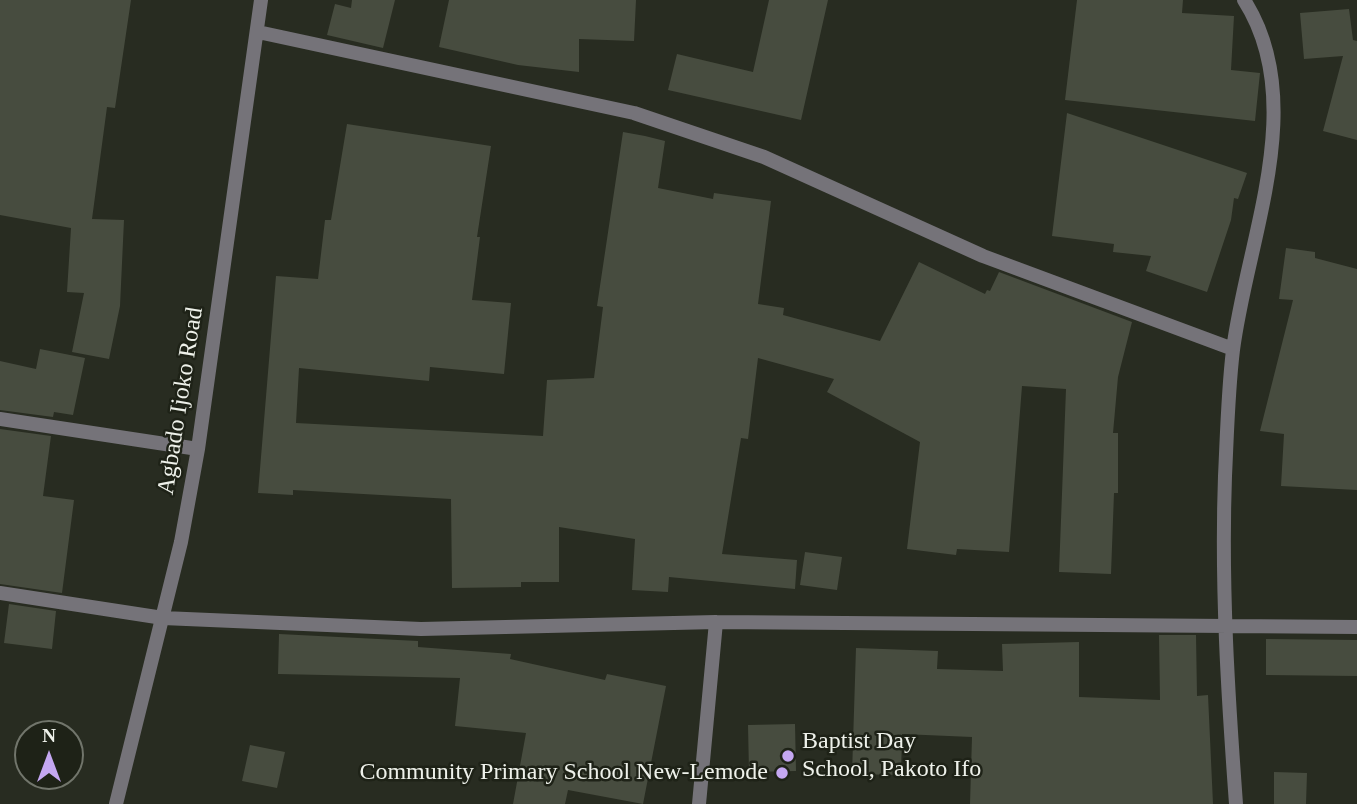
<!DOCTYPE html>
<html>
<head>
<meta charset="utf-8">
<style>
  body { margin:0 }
  #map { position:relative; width:1357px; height:804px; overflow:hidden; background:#282c21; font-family:"Times New Roman",serif }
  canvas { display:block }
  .north { position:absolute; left:14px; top:720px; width:70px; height:70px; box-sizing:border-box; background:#1e2217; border:2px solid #71756b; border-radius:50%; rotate:0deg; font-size:19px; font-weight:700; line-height:28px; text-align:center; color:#eef1ea }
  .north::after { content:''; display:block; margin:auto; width:24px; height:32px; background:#c4a7f1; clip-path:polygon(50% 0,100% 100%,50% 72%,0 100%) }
</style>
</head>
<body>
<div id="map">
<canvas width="1357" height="804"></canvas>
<div class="north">N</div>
</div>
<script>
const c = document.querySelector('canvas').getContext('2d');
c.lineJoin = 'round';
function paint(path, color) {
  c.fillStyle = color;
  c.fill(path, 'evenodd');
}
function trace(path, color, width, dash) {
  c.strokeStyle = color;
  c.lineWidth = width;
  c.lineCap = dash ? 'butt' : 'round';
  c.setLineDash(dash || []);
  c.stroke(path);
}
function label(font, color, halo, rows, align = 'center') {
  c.font = font + ' "Times New Roman",serif';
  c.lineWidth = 5;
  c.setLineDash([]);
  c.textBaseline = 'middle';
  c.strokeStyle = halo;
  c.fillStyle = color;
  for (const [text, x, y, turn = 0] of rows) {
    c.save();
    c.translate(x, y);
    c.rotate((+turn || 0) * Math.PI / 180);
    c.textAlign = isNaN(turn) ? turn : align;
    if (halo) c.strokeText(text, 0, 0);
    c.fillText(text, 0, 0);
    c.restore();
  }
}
paint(new Path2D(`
  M 0,0 L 131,0 L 115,108 L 107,107 L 92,219 L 124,220 L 120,306 L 109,359 L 72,352 L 84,293 L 67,292 L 71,228 L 0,215 Z
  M 352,0 L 395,0 L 383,48 L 327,35 L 335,4 L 351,8 Z
  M 449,0 L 636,0 L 634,41 L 579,39 L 579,72 L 518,65 L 439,47 Z
  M 769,0 L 828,0 L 801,120 L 668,90 L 677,54 L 753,72 Z
  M 1077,0 L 1183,0 L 1182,13 L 1234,16 L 1231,70 L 1260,73 L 1255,121 L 1065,100 Z
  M 1349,9 L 1353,40 L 1357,41 L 1357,140 L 1323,131 L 1343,56 L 1304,59 L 1300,13 Z
  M 1067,113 L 1247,173 L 1238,199 L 1234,198 L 1231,220 L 1207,292 L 1146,271 L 1151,256 L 1113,252 L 1114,244 L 1052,236 Z
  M 347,124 L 491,146 L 477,237 L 480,237 L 472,300 L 511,303 L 504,374 L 430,367 L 429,381 L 299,368 L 296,423 L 543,436 L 547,380 L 594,378 L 603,307 L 597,306 L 623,132 L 645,136 L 665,141 L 658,188 L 713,199 L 714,193 L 771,201 L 758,304 L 784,308 L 783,315 L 880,341 L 919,262 L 985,294 L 987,290 L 990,291 L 999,272 L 1132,322 L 1118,377 L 1113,433 L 1118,433 L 1118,493 L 1114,493 L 1111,574 L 1059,572 L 1066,389 L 1022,386 L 1009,552 L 957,549 L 956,555 L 907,549 L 920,442 L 827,392 L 834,379 L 758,358 L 748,439 L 741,438 L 722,554 L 797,560 L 795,589 L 669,577 L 668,592 L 632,590 L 635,539 L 559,527 L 559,582 L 521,582 L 521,587 L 452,588 L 451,499 L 293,490 L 293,495 L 258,493 L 276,276 L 318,279 L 325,220 L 331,220 Z
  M 1286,248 L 1315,252 L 1315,258 L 1357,269 L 1357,490 L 1281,486 L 1284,434 L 1260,431 L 1293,300 L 1279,299 Z
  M 40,349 L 85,358 L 73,415 L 54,412 L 53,417 L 0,410 L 0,361 L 36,369 Z
  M 0,429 L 51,436 L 43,496 L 74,500 L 62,593 L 0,584 Z
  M 805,552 L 842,557 L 837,590 L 800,585 Z
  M 9,604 L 56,611 L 52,649 L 4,643 Z
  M 279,634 L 418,641 L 418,647 L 511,654 L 510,659 L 605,680 L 607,674 L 666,686 L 643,804 L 568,790 L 565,804 L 513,804 L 526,733 L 455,726 L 460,678 L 278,674 Z
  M 1159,635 L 1196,635 L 1197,696 L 1208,695 L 1213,804 L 970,804 L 972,737 L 902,734 L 901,775 L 852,774 L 856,648 L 938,651 L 937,669 L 1003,671 L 1002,644 L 1079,642 L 1079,697 L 1160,700 Z
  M 1266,639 L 1357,640 L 1357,676 L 1266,675 Z
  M 795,724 L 796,771 L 749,772 L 748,725 Z
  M 250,745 L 285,752 L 277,788 L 242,781 Z
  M 1274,772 L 1307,773 L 1306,804 L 1274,804 Z`), '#474c3f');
trace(new Path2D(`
  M 258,32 L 634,113 L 764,157 L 983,256 L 1233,349
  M 0,419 L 198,449
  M 0,593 L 163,618 L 421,629 L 716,622 L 1357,627
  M 116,804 L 181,542 L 198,449 L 261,0
  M 699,804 L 716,622
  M 1236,804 C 1228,695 1221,586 1225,476 C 1227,435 1228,391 1233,350 C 1247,239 1310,103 1244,0`), '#757379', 14);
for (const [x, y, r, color] of [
  [788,756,7,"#c4a7f1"],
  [782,773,7,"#c4a7f1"]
]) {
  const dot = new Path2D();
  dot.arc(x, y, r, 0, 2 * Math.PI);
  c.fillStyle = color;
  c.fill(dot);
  trace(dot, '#1e2217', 2.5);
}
label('24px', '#eef1ea', '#1e2217', [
  ["Agbado Ijoko Road",181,401,-81]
]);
label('24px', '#eef1ea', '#1e2217', [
  ["Baptist Day",802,742],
  ["School, Pakoto Ifo",802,770],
  ["Community Primary School New-Lemode",768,773,"right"]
], 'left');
</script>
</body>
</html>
